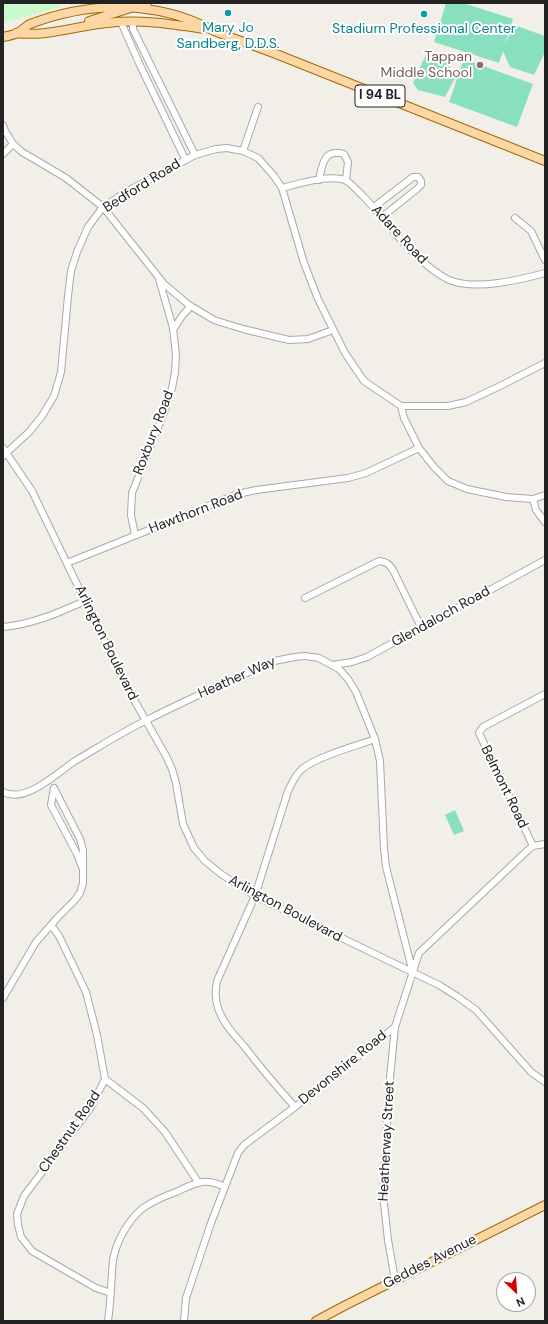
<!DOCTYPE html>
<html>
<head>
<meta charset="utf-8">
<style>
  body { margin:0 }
  #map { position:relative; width:548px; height:1324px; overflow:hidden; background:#f2efe9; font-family:"DM Sans",sans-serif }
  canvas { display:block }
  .frame { position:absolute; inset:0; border:4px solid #222; pointer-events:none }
  .north { position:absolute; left:496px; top:1272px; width:40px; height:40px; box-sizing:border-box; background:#fff; border:1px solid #a7a7a7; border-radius:50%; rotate:155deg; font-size:11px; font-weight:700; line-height:16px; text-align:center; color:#222 }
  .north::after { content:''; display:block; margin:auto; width:14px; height:18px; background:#d40000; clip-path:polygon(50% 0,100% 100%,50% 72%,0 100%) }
</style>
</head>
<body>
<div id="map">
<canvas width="548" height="1324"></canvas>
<div class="frame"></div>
<div class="north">N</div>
</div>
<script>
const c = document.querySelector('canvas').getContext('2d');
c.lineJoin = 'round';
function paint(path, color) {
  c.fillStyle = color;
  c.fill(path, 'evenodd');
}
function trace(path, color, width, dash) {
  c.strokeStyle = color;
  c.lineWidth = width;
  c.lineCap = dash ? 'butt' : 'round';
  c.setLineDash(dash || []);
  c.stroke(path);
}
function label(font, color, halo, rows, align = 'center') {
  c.font = font + ' "DM Sans",sans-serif';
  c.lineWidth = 4;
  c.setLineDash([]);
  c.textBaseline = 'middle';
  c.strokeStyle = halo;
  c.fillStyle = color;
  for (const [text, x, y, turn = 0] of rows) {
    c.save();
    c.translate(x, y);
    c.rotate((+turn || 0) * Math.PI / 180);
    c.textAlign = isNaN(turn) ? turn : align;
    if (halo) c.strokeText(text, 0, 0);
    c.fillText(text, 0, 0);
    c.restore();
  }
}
paint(new Path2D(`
  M 3,3 L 61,3 L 62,5 L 59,7 L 3,23 Z`), '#c8facc');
paint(new Path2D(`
  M 446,3 L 463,3 L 513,19 L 505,44 L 514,25 L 545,36 L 545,52 L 534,75 L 510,67 L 503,51 L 499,63 L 434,42 Z
  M 427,52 L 446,59 L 455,78 L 445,97 L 418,90 L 413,83 Z
  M 464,59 L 533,84 L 517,127 L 449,102 Z
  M 455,810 L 464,831 L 454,835 L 445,815 Z`), '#88e0be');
const minor = new Path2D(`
  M 133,21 L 133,29 L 195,155
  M 121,22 L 139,63 L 185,159
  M 3,125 L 4,129 L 13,144 L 22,152 L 66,178 L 103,207 L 164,284 L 189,305 L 214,320 L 243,329 L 289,340 L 308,339 L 333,330
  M 243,151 L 258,107
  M 3,154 L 13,144
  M 319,180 C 322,165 324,148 344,154 L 348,162 L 346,180
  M 282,188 C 298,184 329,174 345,180 C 352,183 379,213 385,221 C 400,240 430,273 452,281 C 478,290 519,280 545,273
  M 374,207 L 413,177 L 418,177 L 421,181 L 421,185 L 417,189 L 382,217
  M 515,218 L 531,231 L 545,260
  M 173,330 L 182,316 L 191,306
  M 401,406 L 448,406 L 466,402 L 498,387 L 545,363
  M 3,448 L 32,491 L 125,684 L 166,756 L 172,769 L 176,783 L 183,824 L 194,848 L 205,861 L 221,874 L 255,896 L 439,985 L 458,997 L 476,1010 L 531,1072 L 545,1082
  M 3,456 L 29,432 L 42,416 L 54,396 L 61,372 L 68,296 L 71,271 L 77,252 L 88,227 L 103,207 L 126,192 L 195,155 L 216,149 L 227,148 L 243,151 L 258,158 L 274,176 L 282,188 L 304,263 L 318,299 L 345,353 L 364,381 L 401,406 L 404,418 L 419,448 L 434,467 L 448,481 L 467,489 L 506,497 L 533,499 L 545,495
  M 533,499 L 536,510 L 545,522
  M 135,535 L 131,515 L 132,493 L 165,410 L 172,388 L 175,372 L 176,355 L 173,328 L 159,279
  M 67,563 L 238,494 L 256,490 L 348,478 L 366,473 L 419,448
  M 305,598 L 379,561 C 387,562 389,564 393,570 L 421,627
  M 3,627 C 33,624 58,613 85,601
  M 333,665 L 352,662 L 367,657 L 545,560
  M 54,788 L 51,805 L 77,854 L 82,867
  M 3,792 C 26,804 58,772 75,761 C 99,747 122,732 147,720 C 188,699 231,680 274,661 L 295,657 L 305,656 L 319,658 L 339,669 L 348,679 L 356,692 L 375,739 L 380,761 L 384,849 L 386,867 L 413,973
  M 533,846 L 479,733 L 483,727 L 545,694
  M 51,925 L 59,936 L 86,992 L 97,1035 L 105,1079 L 91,1107 L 24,1196 L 17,1214 L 18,1225 L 21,1237 L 32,1251 L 96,1288 L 111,1293
  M 3,998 L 36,942 L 59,916 L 75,900 L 80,893 L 83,883 L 83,850 L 80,839 L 54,788
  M 105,1079 L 143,1108 L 165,1132 L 198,1182
  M 295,1107 C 277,1087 260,1067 244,1046 C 234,1035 223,1023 218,1008 C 215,999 215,991 217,981 L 255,896 L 288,791 C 292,783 295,775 302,769 C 316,757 356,746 375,739
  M 395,1280 L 388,1240 L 383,1195 L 389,1088 L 395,1027
  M 108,1321 C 111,1301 111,1280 113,1260 C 116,1242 128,1220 143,1208 C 153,1201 165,1196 176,1192 C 196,1183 203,1177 225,1187
  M 184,1321 L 186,1298 L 211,1223 L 238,1153 L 244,1145 L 295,1107 L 395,1027 L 419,953 L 528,850 L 533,846 L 545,844`);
const major = new Path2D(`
  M 89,21 L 147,3
  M 16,33 C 47,37 76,26 107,23 C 140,19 171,24 204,29
  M 3,37 C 8,36 13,35 18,33 C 22,30 26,26 30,24 C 90,1 158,0 214,31 L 276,54 L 545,161
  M 316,1321 L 344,1306 L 545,1205`);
trace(minor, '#a9a9a9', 8);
trace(major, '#a06b00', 10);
trace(minor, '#fff', 6);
trace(major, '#fcd6a4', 8);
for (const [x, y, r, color] of [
  [228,13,4,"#0f9aa8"],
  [424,14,4,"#0f9aa8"],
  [480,65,4,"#8d6e63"]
]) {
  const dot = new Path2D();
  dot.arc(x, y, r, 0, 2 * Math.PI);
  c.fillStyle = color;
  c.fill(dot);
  trace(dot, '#fff', 1.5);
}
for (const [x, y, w] of [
  [380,96,50]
]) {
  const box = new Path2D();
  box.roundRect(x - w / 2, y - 11, w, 22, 3);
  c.fillStyle = '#fff';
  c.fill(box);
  trace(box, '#222', 1);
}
label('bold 13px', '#222', null, [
  ["I 94 BL",380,96]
]);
label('14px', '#0d838f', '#fff', [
  ["Mary Jo",228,28],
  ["Sandberg, D.D.S.",228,44],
  ["Stadium Professional Center",424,29]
]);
label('14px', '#785e54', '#fff', [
  ["Tappan",472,57],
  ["Middle School",472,73]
], 'right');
label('14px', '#222', '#fff', [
  ["Bedford Road",142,186,-32],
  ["Adare Road",399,235,47],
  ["Roxbury Road",154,433,-69],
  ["Hawthorn Road",196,512,-21],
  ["Glendaloch Road",441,617,-29],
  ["Arlington Boulevard",106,643,64],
  ["Heather Way",237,678,-24],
  ["Belmont Road",504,787,64],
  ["Arlington Boulevard",285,909,28],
  ["Devonshire Road",343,1068,-39],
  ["Chestnut Road",70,1132,-55],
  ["Heatherway Street",387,1141,-87],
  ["Geddes Avenue",430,1262,-27]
]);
</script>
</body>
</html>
